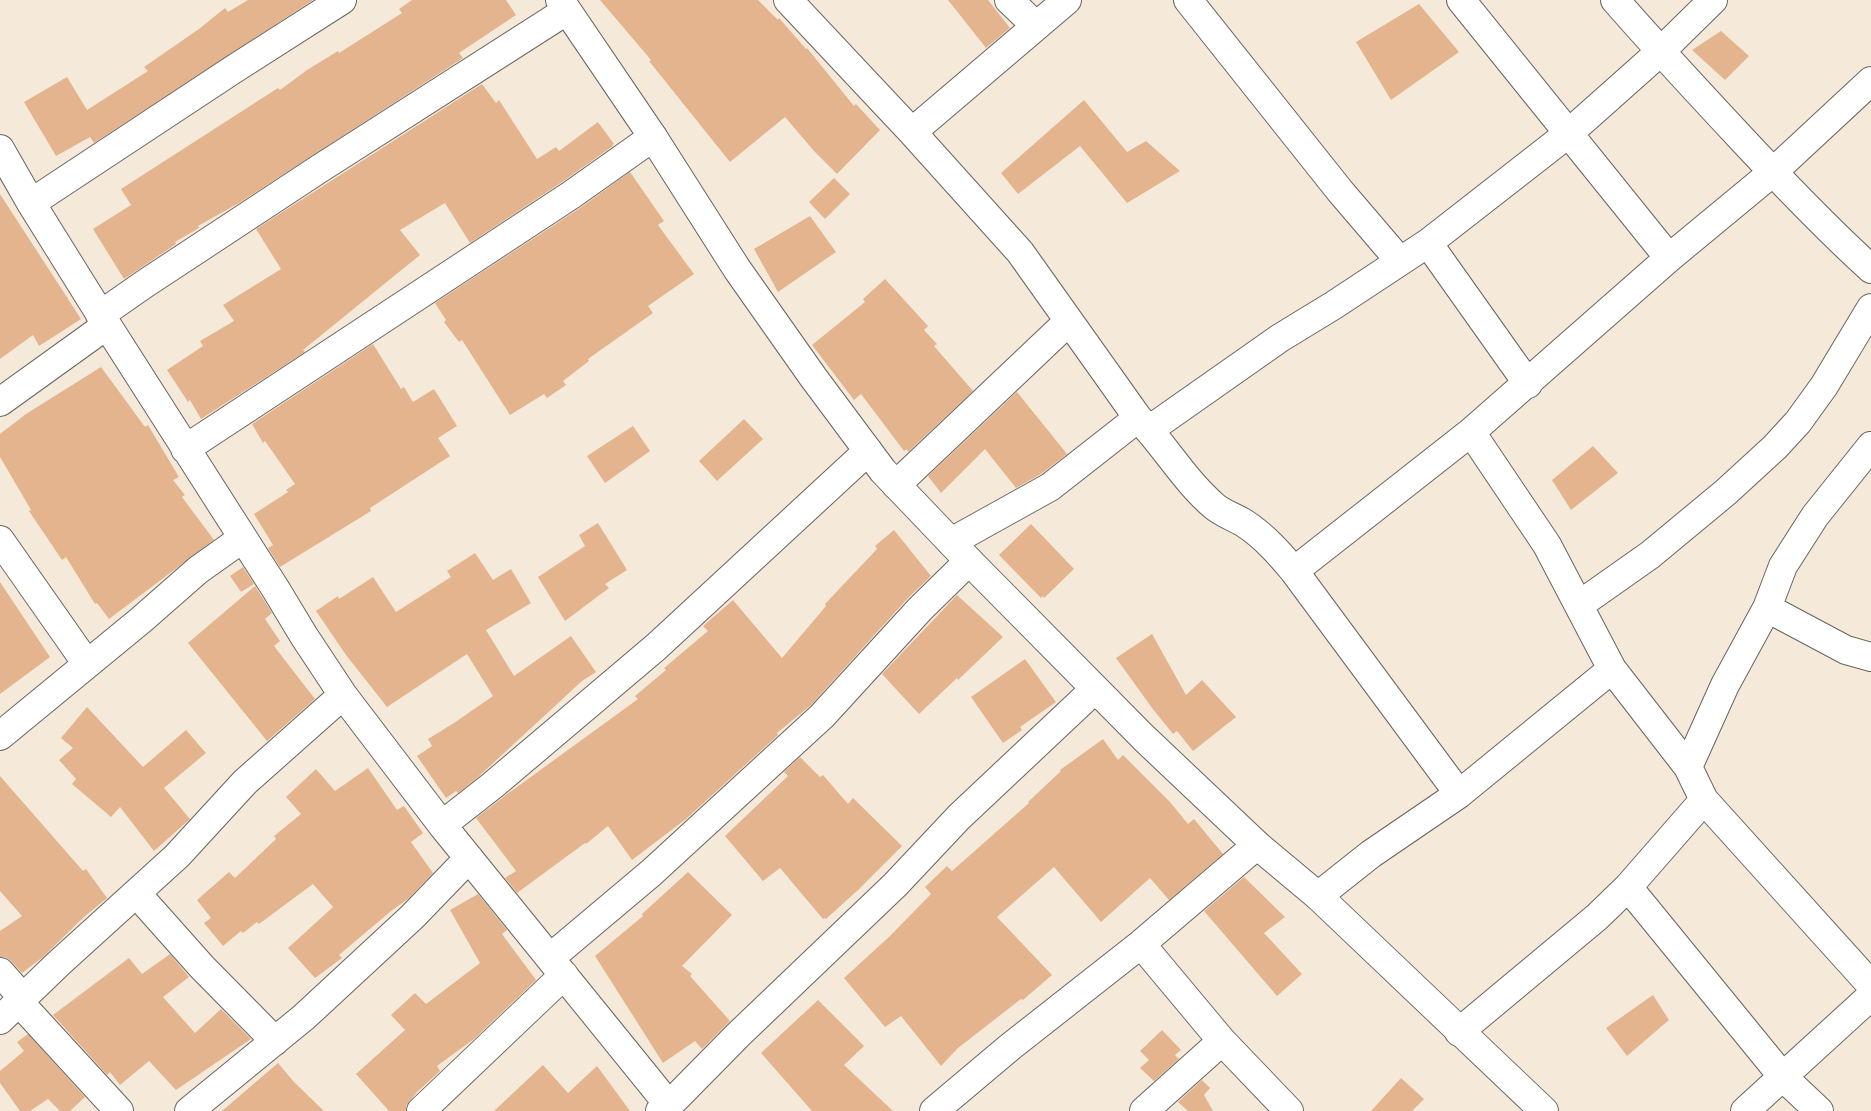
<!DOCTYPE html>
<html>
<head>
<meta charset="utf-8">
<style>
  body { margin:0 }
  canvas { display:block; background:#f5eada }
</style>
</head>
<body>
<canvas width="1871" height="1111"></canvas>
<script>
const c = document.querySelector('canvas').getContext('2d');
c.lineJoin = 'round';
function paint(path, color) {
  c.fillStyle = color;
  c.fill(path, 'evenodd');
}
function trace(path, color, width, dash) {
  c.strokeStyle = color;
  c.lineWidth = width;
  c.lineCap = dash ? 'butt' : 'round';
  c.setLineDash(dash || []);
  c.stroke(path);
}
paint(new Path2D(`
  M 248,0 L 313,0 L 94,143 L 90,137 L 56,156 L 24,102 L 67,77 L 87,110 L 148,71 L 144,67 L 199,29 L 225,8 L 228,12 Z
  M 412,0 L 506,0 L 516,15 L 459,53 L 463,58 L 239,203 L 198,226 L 199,228 L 175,242 L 176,244 L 124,279 L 93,229 L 131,205 L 121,189 L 278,88 L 280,90 L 307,70 L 338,51 L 339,53 L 402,13 L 399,9 Z
  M 600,0 L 758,0 L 778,20 L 779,18 L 806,49 L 807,48 L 854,106 L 856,104 L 880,130 L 837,174 L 814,151 L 785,117 L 730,162 L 649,61 L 651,60 Z
  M 948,0 L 988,0 L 1010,28 L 986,48 Z
  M 1419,4 L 1459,52 L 1391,100 L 1356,42 Z
  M 1721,31 L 1749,56 L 1725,80 L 1692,50 Z
  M 482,84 L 496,103 L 499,100 L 537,159 L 556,147 L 559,151 L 598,122 L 614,144 L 612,145 L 613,146 L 562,182 L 470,243 L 445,203 L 400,230 L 420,255 L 303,350 L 305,352 L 201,419 L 190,400 L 188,402 L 167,370 L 203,346 L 200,341 L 234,321 L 223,305 L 281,269 L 256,229 Z
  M 1084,100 L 1127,152 L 1146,141 L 1180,171 L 1127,203 L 1080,146 L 1018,194 L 1001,173 Z
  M 630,172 L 664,221 L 658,225 L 694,274 L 648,306 L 653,313 L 588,359 L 589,361 L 563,381 L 566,385 L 547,398 L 544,394 L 510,415 L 462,340 L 459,342 L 444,322 L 446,320 L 435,303 L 580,208 Z
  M 834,178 L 850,194 L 825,219 L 809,202 Z
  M 0,194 L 81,319 L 39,346 L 33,335 L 0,359 Z
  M 810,216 L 836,252 L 778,292 L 754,249 Z
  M 885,279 L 928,326 L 924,330 L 937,344 L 934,346 L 973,391 L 908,452 L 907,449 L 904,451 L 861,394 L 854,400 L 812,345 L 865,302 L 863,299 Z
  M 373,344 L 401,389 L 404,387 L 413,402 L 434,389 L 457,426 L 438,438 L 450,456 L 370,508 L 371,511 L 280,567 L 268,548 L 273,545 L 254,514 L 288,492 L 286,490 L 295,484 L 265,441 L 263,443 L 252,424 Z
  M 101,367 L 145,427 L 148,425 L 179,477 L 173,480 L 185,495 L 182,497 L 214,540 L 109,619 L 97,603 L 95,604 L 66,557 L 62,560 L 29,511 L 31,510 L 0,457 L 0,434 L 26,414 Z
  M 1017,392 L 1067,454 L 1041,474 L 1016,488 L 985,449 L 941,493 L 928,476 Z
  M 744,419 L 763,439 L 717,481 L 699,461 Z
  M 633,426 L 650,451 L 605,483 L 587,456 Z
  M 1593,446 L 1618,473 L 1571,510 L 1552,480 Z
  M 598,523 L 627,570 L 605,584 L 609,588 L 565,621 L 538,577 L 585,546 L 579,535 Z
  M 1031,524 L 1074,569 L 1044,598 L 1043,596 L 1041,598 L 999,555 Z
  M 894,530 L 931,576 L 908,598 L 811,705 L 777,733 L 778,735 L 686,819 L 632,860 L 608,826 L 586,844 L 585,843 L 517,893 L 505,878 L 516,871 L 476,818 L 506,795 L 638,699 L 635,696 L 666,670 L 664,668 L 708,631 L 703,626 L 733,600 L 782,658 L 826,606 L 825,604 L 877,549 L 875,546 Z
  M 475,553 L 493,580 L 511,569 L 531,603 L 486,630 L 514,676 L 571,636 L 596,672 L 582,681 L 477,778 L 458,793 L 456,791 L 446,798 L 417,756 L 432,746 L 428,739 L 454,723 L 493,696 L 467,654 L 387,707 L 346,655 L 316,611 L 338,596 L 339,599 L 373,577 L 396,612 L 451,577 L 447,571 Z
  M 243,567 L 254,584 L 241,592 L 230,576 Z
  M 0,582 L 50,657 L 0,694 Z
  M 255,586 L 272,613 L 265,619 L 280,641 L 274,646 L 315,699 L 267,741 L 188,643 Z
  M 957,595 L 1003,637 L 958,680 L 957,678 L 919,714 L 882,674 Z
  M 1152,634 L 1186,695 L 1202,680 L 1236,717 L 1193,751 L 1177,731 L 1173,734 L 1152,708 L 1116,658 Z
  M 1025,659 L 1056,702 L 1020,727 L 1022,730 L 1003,743 L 971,697 Z
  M 87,707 L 143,767 L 186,730 L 206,753 L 164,788 L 190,819 L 154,851 L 120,807 L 111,817 L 72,784 L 76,779 L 59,760 L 73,748 L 61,738 Z
  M 1103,739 L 1118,760 L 1123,755 L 1170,802 L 1188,824 L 1194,819 L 1223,854 L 1169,900 L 1150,878 L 1101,922 L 1054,867 L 997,917 L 1052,975 L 1023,1000 L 1021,999 L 958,1048 L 941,1066 L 901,1016 L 885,1027 L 844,978 L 890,936 L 931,894 L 925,887 L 947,866 L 952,871 L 1029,803 L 1028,802 L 1061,771 L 1060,770 Z
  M 800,757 L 820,777 L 823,775 L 848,804 L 853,798 L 902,846 L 858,890 L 826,919 L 825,918 L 823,919 L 780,868 L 763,881 L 725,836 L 788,776 L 784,772 Z
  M 368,768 L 397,810 L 404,806 L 423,833 L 411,842 L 433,873 L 409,898 L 391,911 L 339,955 L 342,958 L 315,978 L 288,948 L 333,907 L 313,884 L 259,924 L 257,922 L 243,933 L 241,931 L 223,946 L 204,923 L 211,918 L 197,900 L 229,872 L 235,878 L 276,839 L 274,836 L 301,814 L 286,797 L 316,769 L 335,791 Z
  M 0,776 L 83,871 L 86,869 L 107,898 L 84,917 L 43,957 L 22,973 L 11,961 L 5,957 L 0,957 L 0,931 L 22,916 L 0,891 Z
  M 688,872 L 732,915 L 682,966 L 692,974 L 690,976 L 730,1021 L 702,1049 L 695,1041 L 663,1063 L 595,956 L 643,916 L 642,914 Z
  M 1244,877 L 1285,917 L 1264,933 L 1302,974 L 1277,996 L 1204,911 Z
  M 478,894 L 507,930 L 502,934 L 536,980 L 474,1039 L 437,1066 L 440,1071 L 417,1092 L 406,1106 L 406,1111 L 389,1111 L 356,1074 L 405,1030 L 391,1015 L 415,993 L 426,1004 L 480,963 L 450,910 Z
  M 170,954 L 189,977 L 163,997 L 195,1033 L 221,1009 L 251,1039 L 176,1090 L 149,1061 L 120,1085 L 110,1072 L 107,1075 L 53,1015 L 129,958 L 142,974 Z
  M 1653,995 L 1669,1020 L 1627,1056 L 1606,1028 Z
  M 818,1000 L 864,1046 L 844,1065 L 893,1111 L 812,1111 L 761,1053 Z
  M 1162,1030 L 1181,1050 L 1175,1055 L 1179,1059 L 1154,1081 L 1140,1068 L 1149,1060 L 1140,1051 Z
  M 28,1034 L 85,1097 L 70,1111 L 60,1111 L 48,1099 L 30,1111 L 20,1111 L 0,1083 L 0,1071 L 24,1051 L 17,1042 Z
  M 278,1063 L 294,1082 L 324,1111 L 222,1111 Z
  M 543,1065 L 568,1093 L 597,1066 L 630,1111 L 494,1111 Z
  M 1401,1078 L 1424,1099 L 1412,1111 L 1371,1111 Z
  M 1202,1080 L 1210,1088 L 1204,1095 L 1213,1111 L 1188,1111 L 1178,1102 Z`), '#e4b48e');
const minor = new Path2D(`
  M 788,0 L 912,132 L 1020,252 L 1138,418 C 1165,446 1184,480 1214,506 C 1222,513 1234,517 1244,523 C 1264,536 1279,553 1294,571 L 1459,794
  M 1009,0 L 1036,26
  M 1188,0 L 1340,191 L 1399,260
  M 1461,0 L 1669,258
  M 1615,0 C 1656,47 1698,92 1740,137 C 1782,182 1825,227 1871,269
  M 912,132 L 1067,0
  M 0,149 L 31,203 L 107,325 L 275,588 L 304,636 L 343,695 L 442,825 L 668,1104
  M 31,203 L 234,69 L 342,0
  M 1428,243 L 1528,384
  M 100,315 L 146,283 L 319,169 L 566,11
  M 0,402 L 107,325
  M 1149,430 L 1280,338 L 1334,305 L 1428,243 L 1569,133 L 1660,52 L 1713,0
  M 1471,432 L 1547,545 L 1612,669 L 1688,767 L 1704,800 L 1871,985
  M 185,449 L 571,195 L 653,137
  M 896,485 L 1069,321
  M 0,540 L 87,664
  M 951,542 L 1050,487 L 1138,418
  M 1294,571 L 1471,432 L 1669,258 L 1773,172 L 1871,81
  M 1579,605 L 1650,555 L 1726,492 L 1775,447 L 1798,422 L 1824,386 L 1871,308
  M 1767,608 L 1846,650 L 1871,657
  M 0,736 L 141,620 L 198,570 L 243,538
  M 1688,767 L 1725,685 L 1767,608 L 1783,566 L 1815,516 L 1871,446
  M 442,825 L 493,785 L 656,647 L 868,451
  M 1628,887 L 1783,1077 L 1819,1111
  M 137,894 L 202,967 L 275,1041
  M 1318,896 L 1371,854 L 1459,794 L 1612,669
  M 1141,944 L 1222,1041 L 1289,1111
  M 550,958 L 651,873 L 822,716 L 920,609 L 969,561
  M 0,972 L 23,998
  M 19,1002 L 119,1111
  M 0,1020 L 58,964 L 177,856 L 245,782 L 343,695
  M 1459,1032 L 1597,917 L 1628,887 L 1704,800
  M 189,1111 L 304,1017 L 412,917 L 469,858
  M 421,1111 L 564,975
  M 660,1111 L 675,1099 L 738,1035 L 895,885 L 959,817 L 1095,689
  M 934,1111 L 1010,1047 L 1141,944 L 1257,845
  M 1144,1111 L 1222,1041
  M 1745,1111 L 1871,996`);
const tertiary = new Path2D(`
  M 560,0 L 653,137 L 737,269 L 813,377 L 883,471 L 969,561 L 1144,738 L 1257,845 L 1318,896 L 1544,1111`);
trace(minor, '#68645e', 30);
trace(tertiary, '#68645e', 30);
trace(minor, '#fff', 28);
trace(tertiary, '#fff', 28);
</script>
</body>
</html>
